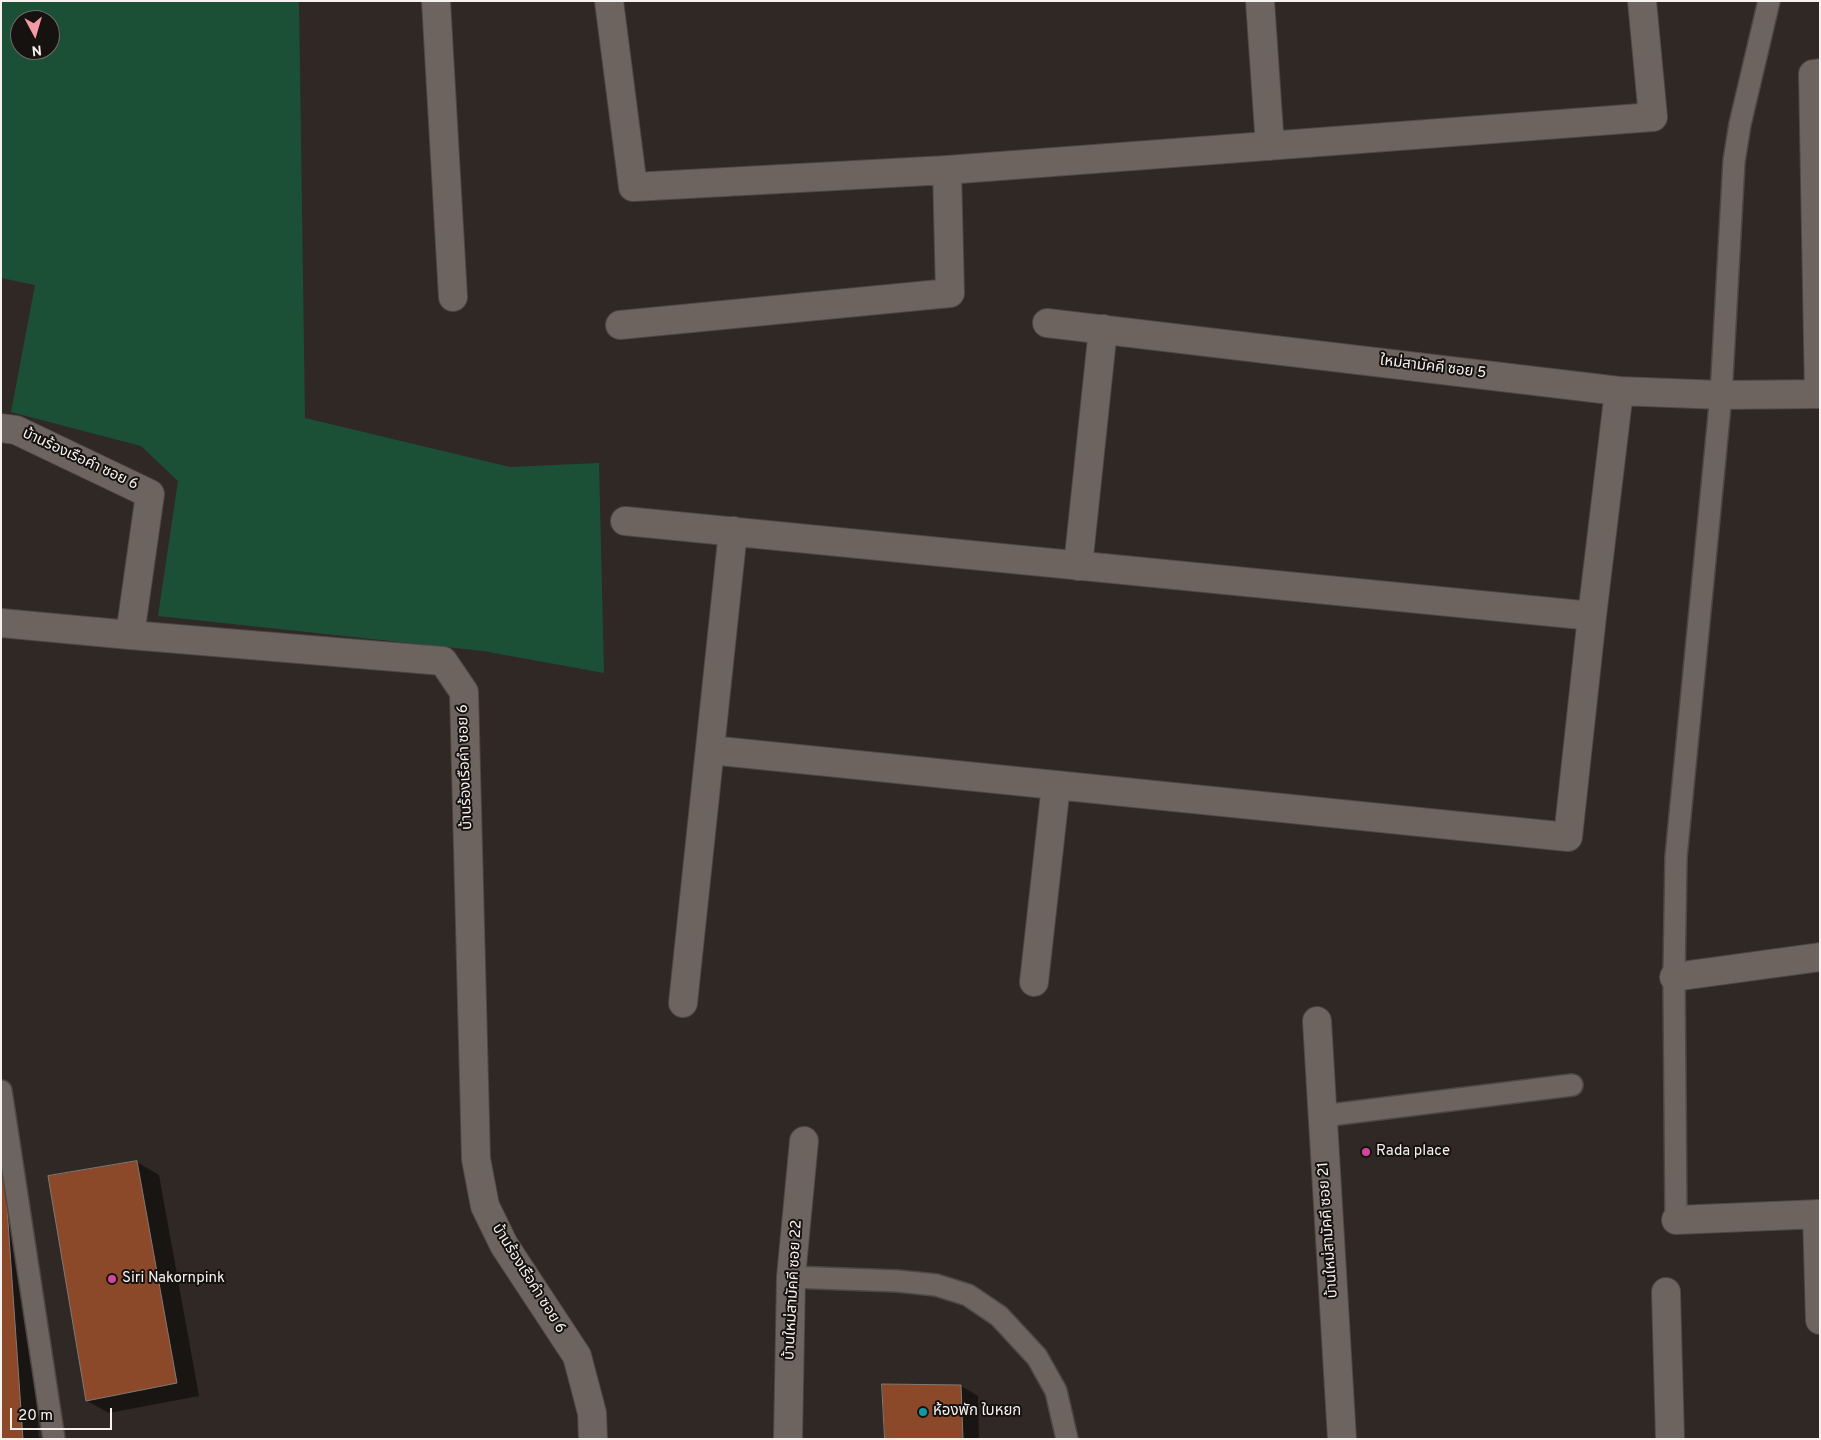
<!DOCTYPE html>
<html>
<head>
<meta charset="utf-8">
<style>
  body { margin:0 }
  #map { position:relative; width:1821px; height:1440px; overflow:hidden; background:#302825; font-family:Overpass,sans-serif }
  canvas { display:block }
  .frame { position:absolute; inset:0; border:2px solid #f7f1ef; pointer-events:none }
  .north { position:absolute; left:10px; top:10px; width:50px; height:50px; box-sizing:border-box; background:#151210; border:1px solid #6f6b69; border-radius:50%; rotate:174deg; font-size:14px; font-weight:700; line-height:20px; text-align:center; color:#f7f1ef }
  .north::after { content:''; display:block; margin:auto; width:18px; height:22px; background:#f49aa5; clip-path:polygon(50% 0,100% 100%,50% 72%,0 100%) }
  .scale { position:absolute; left:10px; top:1408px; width:102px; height:22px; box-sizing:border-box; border:2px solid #f7f1ef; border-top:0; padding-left:6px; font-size:15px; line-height:18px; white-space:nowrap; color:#f7f1ef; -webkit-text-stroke:4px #151210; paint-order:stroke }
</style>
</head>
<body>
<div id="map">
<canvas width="1821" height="1440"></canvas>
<div class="frame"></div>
<div class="north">N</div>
<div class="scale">20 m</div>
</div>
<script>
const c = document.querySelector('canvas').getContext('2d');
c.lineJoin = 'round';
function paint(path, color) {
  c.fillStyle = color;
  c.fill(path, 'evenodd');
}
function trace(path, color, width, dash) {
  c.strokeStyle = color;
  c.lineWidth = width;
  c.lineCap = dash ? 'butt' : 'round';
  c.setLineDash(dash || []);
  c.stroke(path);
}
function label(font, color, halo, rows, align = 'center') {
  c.font = font + ' Overpass,"Noto Sans Thai",sans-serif';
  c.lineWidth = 4;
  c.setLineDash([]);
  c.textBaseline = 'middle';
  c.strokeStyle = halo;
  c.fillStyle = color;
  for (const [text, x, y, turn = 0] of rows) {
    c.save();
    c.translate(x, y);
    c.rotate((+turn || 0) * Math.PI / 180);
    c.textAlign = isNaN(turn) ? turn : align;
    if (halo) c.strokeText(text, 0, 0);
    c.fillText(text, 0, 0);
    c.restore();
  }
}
paint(new Path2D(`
  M 1,1 L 299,1 L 305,418 L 510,467 L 599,463 L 604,673 L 483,651 L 158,616 L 178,481 L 141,446 L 11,412 L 35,285 L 1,278 ZM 20,20 L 50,20 L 50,50 L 20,50 Z`), '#1b5036');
paint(new Path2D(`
  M 137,1162 L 159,1175 L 199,1396 L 109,1413 L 87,1401 Z
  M 1,1166 L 20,1175 L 39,1439 L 1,1439 Z
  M 884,1385 L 961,1386 L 978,1396 L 979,1439 L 886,1439 Z`), '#0007');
const building = new Path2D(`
  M 137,1161 L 177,1383 L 86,1401 L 48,1176 Z
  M 1,1164 L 4,1164 L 23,1439 L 1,1439 Z
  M 882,1384 L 961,1385 L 963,1439 L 885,1439 Z`);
paint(building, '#8b492a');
trace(building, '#827874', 1);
const service = new Path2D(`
  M 1,1091 L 54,1439
  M 1322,1116 L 1572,1085
  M 1676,1220 L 1674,977 L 1676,857 L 1721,395 L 1734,161 L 1740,124 L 1769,1
  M 791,1277 L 897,1281 L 936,1285 L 968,1295 L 999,1316 L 1037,1357 L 1056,1391 L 1067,1439`);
const minor = new Path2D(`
  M 436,1 L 453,297
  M 609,1 L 633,187 L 947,170 L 1653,117 L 1642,1
  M 1260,1 L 1270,146
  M 1047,323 L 1619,391 L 1721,395 L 1820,394
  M 620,325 L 950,293 L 947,170
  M 1819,394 L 1813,74 L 1820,73
  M 1,428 L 16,430 L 150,494 L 130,635 L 443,661 L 464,692 L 476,1159 L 485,1206 L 504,1245 L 577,1356 L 592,1413 L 593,1439
  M 625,521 L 1592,616
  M 1078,566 L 1103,329
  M 1,623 L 130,635
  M 710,750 L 1568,837 L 1592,616 L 1619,391
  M 1674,977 L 1820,957
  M 1034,982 L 1056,785
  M 683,1003 L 733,531
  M 1317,1021 L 1342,1439
  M 1817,1214 L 1820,1320
  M 1676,1220 L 1820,1214
  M 1666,1292 L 1670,1439
  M 788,1439 L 791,1277 L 804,1141`);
trace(service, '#4e4744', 24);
trace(minor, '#4e4744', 30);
trace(service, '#6d6460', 21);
trace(minor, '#6d6460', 28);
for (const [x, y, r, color] of [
  [1366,1152,5,"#d1479c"],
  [112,1279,5,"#d1479c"],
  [923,1412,5,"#0f9aa8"]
]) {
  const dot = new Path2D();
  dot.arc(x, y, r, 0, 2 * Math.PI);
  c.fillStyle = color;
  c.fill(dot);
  trace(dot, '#151210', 2);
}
label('15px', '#f7f1ef', '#151210', [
  ["ใหม่สามัคคี ซอย 5",1433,368,7],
  ["บ้านร้องเรือคำ ซอย 6",80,460,25],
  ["บ้านร้องเรือคำ ซอย 6",466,767,-92],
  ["บ้านใหม่สามัคคี ซอย 21",1329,1230,-94],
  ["บ้านร้องเรือคำ ซอย 6",528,1279,58],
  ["บ้านใหม่สามัคคี ซอย 22",794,1290,-87]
]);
label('15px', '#f7f1ef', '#151210', [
  ["Rada place",1376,1152],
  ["Siri Nakornpink",122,1279],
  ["ห้องพัก ใบหยก",933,1412]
], 'left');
</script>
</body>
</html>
